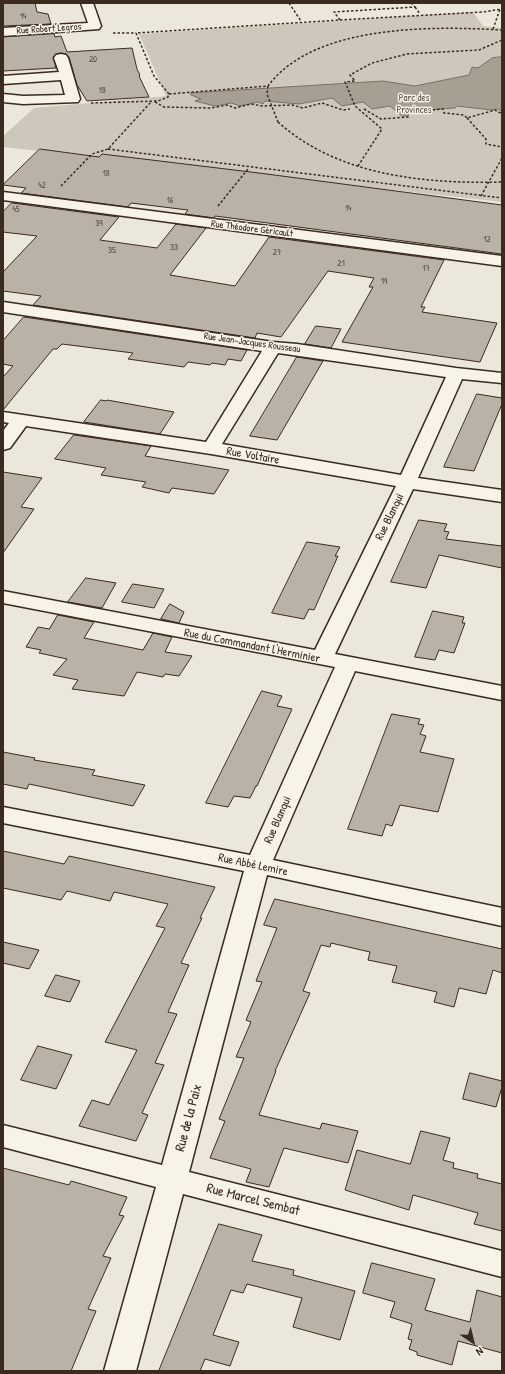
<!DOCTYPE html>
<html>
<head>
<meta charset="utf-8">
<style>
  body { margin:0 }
  #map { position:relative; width:505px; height:1374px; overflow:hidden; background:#ece7dc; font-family:"Patrick Hand",sans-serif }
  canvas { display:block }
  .frame { position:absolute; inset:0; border:4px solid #3b2a1e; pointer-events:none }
  .north { position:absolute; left:453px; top:1322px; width:40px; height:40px; -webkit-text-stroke:3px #f7f3e8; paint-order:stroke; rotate:145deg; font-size:11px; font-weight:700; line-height:16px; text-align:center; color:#3b2a1e }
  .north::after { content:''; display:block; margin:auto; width:14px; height:18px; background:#3b2a1e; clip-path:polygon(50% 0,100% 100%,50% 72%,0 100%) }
</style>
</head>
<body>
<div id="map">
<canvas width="505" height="1374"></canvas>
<div class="frame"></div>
<div class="north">N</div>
</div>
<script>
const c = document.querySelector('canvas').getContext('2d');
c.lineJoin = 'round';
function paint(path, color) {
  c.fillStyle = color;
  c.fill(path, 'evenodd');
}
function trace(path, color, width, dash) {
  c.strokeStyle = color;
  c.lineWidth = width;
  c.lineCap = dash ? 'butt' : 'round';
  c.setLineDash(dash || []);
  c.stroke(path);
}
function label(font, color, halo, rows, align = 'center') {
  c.font = font + ' "Patrick Hand",sans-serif';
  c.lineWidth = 3;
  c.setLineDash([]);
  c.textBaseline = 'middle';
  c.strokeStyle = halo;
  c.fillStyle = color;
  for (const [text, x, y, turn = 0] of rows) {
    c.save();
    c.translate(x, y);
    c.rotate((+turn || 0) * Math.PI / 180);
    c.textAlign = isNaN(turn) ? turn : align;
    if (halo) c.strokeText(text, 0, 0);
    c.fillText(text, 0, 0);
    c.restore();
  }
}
paint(new Path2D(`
  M 473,12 L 483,26 L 502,28 L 502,202 L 3,147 L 3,136 L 34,108 L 166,96 L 139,34 Z`), '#cec8bc');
const water = new Path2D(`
  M 502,57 L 502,111 L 498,109 L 491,110 L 457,106 L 455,108 L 408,111 L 408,116 L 402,116 L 390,106 L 372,109 L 363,102 L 342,106 L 332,98 L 299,104 L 265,101 L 263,104 L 258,102 L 240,106 L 231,103 L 215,106 L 195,101 L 201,99 L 191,95 L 190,93 L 383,81 L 415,86 L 469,75 L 472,67 L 478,68 L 492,58 Z`);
paint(water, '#a89f93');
trace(water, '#7c7064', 1);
const building = new Path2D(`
  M 3,3 L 35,3 L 37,12 L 48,14 L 51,24 L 3,26 Z
  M 54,34 L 55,37 L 61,36 L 67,52 L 132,48 L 137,69 L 140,75 L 139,76 L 149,97 L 87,101 L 77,85 L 69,57 L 66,54 L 61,53 L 56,54 L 53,57 L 56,68 L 3,71 L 3,37 Z
  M 40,149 L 99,157 L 102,154 L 259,173 L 502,205 L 502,254 L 215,216 L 214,218 L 185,214 L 188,210 L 131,203 L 128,207 L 21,193 L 26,188 L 3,185 Z
  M 12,203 L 119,217 L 100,240 L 157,248 L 176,224 L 206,228 L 170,275 L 235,286 L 269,237 L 444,260 L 421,307 L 425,307 L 422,312 L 497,323 L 480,362 L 342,342 L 373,287 L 369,287 L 374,278 L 328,271 L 281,337 L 257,333 L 255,338 L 33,305 L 41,296 L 3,291 L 3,272 L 37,236 L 3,232 L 3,212 Z
  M 24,317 L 247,350 L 241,361 L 228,359 L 225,365 L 212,363 L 210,365 L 188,362 L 184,367 L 128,359 L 133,353 L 62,344 L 57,349 L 53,349 L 3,410 L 3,377 L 13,366 L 3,364 L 3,341 Z
  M 316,326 L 341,329 L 331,348 L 305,344 Z
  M 297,357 L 323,361 L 277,440 L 250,436 Z
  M 477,394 L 502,398 L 502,404 L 474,471 L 444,467 Z
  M 101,400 L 106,401 L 107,400 L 174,412 L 160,434 L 84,422 Z
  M 74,435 L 151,446 L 145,456 L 229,470 L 214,494 L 172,488 L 169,493 L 142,487 L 146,482 L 101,475 L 106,468 L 55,459 Z
  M 3,472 L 42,478 L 21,507 L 34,509 L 3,553 Z
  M 419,520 L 447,524 L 444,531 L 449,532 L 446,539 L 502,546 L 502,568 L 439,555 L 426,588 L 391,582 Z
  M 307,542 L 340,547 L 335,556 L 338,556 L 314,610 L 309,609 L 304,619 L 272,613 Z
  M 86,578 L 116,583 L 102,608 L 68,602 Z
  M 133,584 L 164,589 L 154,608 L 122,602 Z
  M 170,604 L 184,612 L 179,623 L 161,619 Z
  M 433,611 L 464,617 L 462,623 L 465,623 L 454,653 L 439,650 L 435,660 L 415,657 Z
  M 58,615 L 94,622 L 84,638 L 143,650 L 153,633 L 172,637 L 165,652 L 192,656 L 179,676 L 165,674 L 163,677 L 137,672 L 124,696 L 72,689 L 78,680 L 53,675 L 67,659 L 39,653 L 41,650 L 26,647 L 38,627 L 49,629 Z
  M 262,691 L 282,696 L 277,706 L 292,709 L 257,786 L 256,786 L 250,798 L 234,796 L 228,807 L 206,803 Z
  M 392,714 L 420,719 L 418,724 L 424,725 L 420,734 L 426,736 L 420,752 L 454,759 L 438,812 L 400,805 L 392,826 L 386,824 L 382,836 L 348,829 Z
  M 3,752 L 35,758 L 34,760 L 95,770 L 92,775 L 145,785 L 133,806 L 29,784 L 27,789 L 3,784 Z
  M 3,851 L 64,864 L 69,856 L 215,887 L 200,918 L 202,918 L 181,963 L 189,965 L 168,1012 L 177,1014 L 155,1063 L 164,1065 L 142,1113 L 148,1115 L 136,1141 L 79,1126 L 92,1100 L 109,1105 L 137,1050 L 105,1042 L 165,928 L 156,926 L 168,904 L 114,892 L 110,901 L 67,891 L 61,900 L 3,888 Z
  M 275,899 L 502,949 L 502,973 L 493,970 L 486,994 L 459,988 L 454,1007 L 434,1002 L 437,992 L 392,982 L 397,966 L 368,960 L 370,952 L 331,943 L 330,947 L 321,945 L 303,991 L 310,993 L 275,1071 L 276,1071 L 259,1115 L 320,1129 L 322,1123 L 358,1131 L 348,1163 L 284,1148 L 269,1187 L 246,1182 L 251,1169 L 210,1158 L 225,1121 L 219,1119 L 244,1058 L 236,1057 L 251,1022 L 246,1020 L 262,982 L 256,981 L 277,928 L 264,925 Z
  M 3,942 L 39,950 L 29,969 L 3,963 Z
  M 56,975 L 80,981 L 70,1002 L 45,996 Z
  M 38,1046 L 72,1055 L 56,1089 L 21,1080 Z
  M 470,1073 L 502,1081 L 502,1087 L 496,1107 L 463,1099 Z
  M 421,1131 L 450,1138 L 443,1160 L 454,1163 L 453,1168 L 478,1174 L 477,1178 L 502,1184 L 502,1231 L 474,1224 L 478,1213 L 413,1195 L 409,1210 L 345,1190 L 357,1150 L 410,1164 Z
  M 3,1168 L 69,1185 L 71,1181 L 127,1197 L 119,1215 L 124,1216 L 103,1256 L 111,1258 L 88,1309 L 96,1311 L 71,1371 L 3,1371 Z
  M 219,1224 L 262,1235 L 252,1261 L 294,1270 L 293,1275 L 355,1291 L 340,1340 L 293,1327 L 302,1298 L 247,1284 L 243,1293 L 231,1290 L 213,1335 L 239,1342 L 230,1366 L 205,1359 L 200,1371 L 159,1371 Z
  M 372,1263 L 435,1279 L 425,1310 L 470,1322 L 477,1290 L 502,1297 L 502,1353 L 458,1341 L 452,1365 L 417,1355 L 417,1352 L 409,1349 L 412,1340 L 408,1339 L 412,1324 L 390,1317 L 395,1302 L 363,1293 Z`);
paint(building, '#bab2a7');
trace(building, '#3b2a1e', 1);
const minor = new Path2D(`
  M 81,3 L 93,3 L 101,26 L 99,29 L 3,36 L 3,28 L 88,23 Z
  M 61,54 L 66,55 L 68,58 L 80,99 L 78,102 L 23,104 L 3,102 L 3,94 L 23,96 L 65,95 L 61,80 L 3,84 L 3,76 L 59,72 L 54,58 L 56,55 Z
  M 3,192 L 502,256 L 502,266 L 3,200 Z
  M 3,302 L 273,342 L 297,344 L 456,368 L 502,373 L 502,383 L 462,379 L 418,478 L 502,490 L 502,502 L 413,489 L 335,654 L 502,686 L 502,700 L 355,671 L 273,860 L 502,908 L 502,926 L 267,875 L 189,1172 L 502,1251 L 502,1277 L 183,1194 L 136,1371 L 104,1371 L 156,1187 L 3,1147 L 3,1125 L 162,1165 L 244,871 L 3,823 L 3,807 L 250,855 L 335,667 L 3,603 L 3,591 L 315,650 L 396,486 L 211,454 L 26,426 L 10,448 L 3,450 L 3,431 L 9,423 L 3,422 L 3,412 L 206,442 L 262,351 L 3,312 ZM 278,353 L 446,377 L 401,475 L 222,444 Z`);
trace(minor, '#3b2a1e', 3);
trace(new Path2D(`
  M 289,3 L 301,21
  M 415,7 L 420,14
  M 340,20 L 483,12 L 502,9
  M 493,29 L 500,9
  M 113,33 L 136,33
  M 169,94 L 268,86 C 314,24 432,26 502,30
  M 155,102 L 164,107 L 211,108 L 227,105 L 235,108 L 251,104 L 262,106 L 292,105 L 303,108 L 322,103 L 343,110 L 350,109
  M 91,103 L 158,101 L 168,97 L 169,94 L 154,76 L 136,33 L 340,20 L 334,12 L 415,7 L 411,3
  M 364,109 L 381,119 L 408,117 L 408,112 L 443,109 L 444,113 L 464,115 L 467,118 L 495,110 L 502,114
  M 467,118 L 486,139 L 486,144 L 502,147
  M 278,122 C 338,176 425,184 502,182
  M 108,149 L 502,198
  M 358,166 L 382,129 L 355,106 L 345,82 L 355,81 L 350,75 L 372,63 L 407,54 L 479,50 L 502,40
  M 61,186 L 92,154 L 108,149 L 151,102
  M 481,196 L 502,158
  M 218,206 L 248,169`), '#3b2a1e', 1.5, [2.5, 2]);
paint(minor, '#f7f3e8');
trace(new Path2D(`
  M 268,86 L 267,94 L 278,122`), '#3b2a1e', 1.5, [2.5, 2]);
label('9px', '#5b4c40', null, [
  ["14",23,17],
  ["20",93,60],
  ["18",102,91],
  ["18",106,174],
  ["42",42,186],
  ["16",170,201],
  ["14",348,209],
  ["45",16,210],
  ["39",99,224],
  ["12",487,240],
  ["33",174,248],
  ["35",112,251],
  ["27",277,253],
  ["21",341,264],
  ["17",426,269],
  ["19",384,282]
]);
label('10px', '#3b2a1e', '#f7f3e8', [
  ["Rue Robert Legros",49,29,-4],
  ["Rue Théodore Géricault",252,229,7],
  ["Rue Jean-Jacques Rousseau",252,343,8]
]);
label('10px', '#605246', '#f7f3e8', [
  ["Parc des",414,98],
  ["Provinces",414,110]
]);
label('12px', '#3b2a1e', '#f7f3e8', [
  ["Rue Voltaire",253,456,10],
  ["Rue Blanqui",390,517,-64],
  ["Rue du Commandant l'Herminier",252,646,11],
  ["Rue Blanqui",278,820,-66],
  ["Rue Abbé Lemire",253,865,12]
]);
label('14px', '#3b2a1e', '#f7f3e8', [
  ["Rue de la Paix",189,1118,-75],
  ["Rue Marcel Sembat",253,1200,14]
]);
</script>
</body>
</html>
